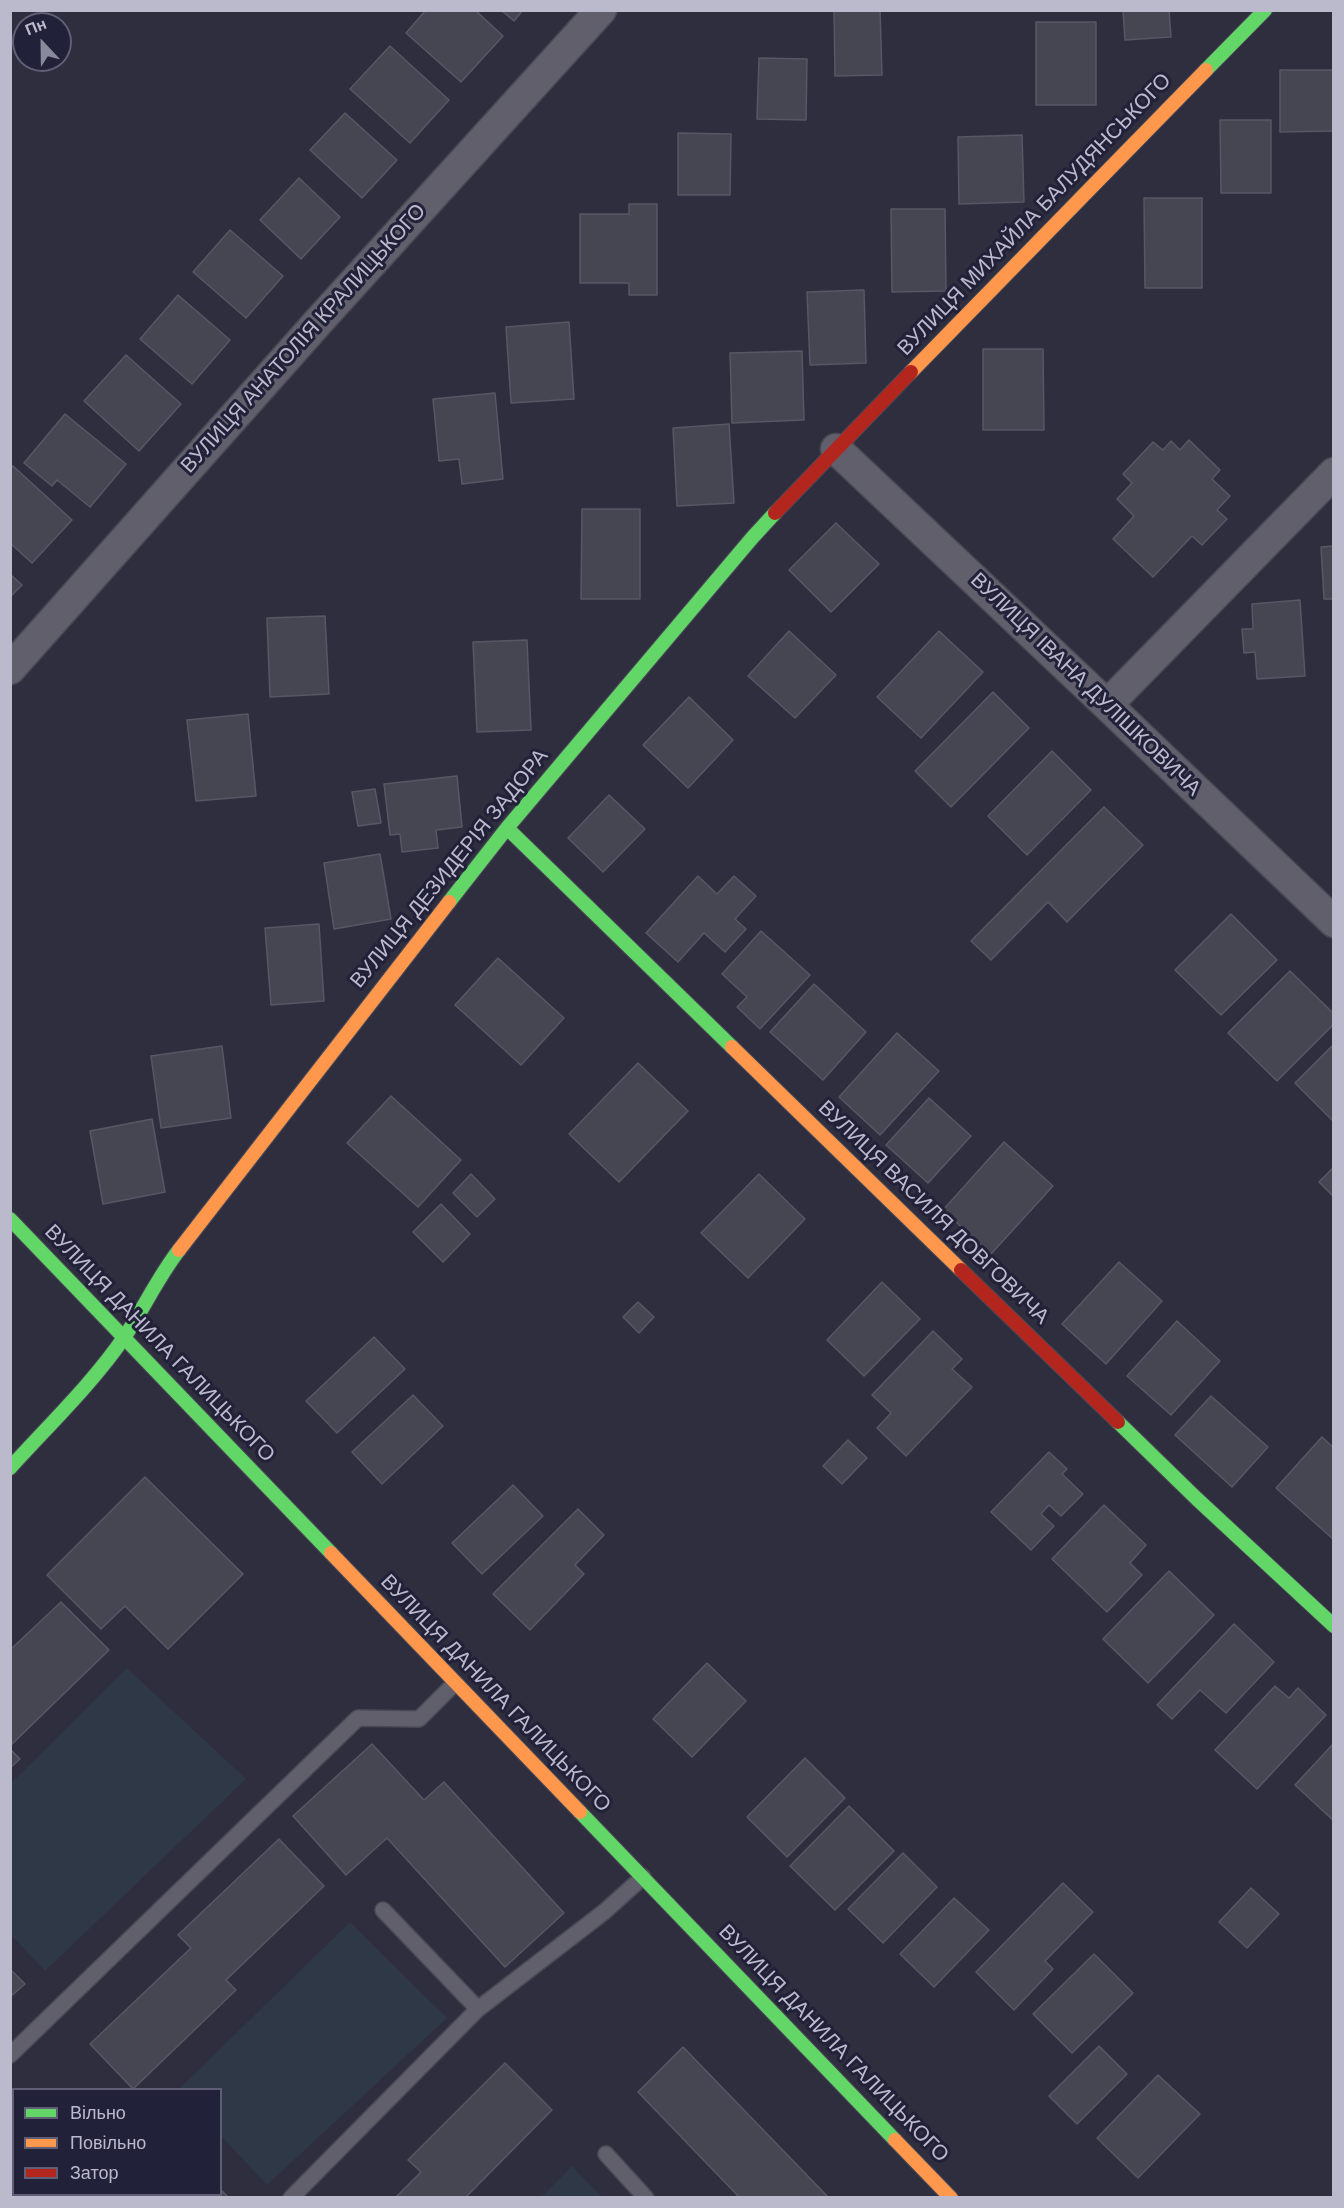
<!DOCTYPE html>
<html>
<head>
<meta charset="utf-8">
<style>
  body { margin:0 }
  #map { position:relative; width:1344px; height:2208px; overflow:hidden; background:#2e2e3e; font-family:"DM Sans",sans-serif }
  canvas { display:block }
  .frame { position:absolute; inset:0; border:12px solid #bbbacd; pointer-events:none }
  .legend { position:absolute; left:12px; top:2088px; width:210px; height:108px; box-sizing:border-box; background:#212139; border:2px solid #5f5e74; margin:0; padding:8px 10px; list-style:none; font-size:18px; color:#bbbacd }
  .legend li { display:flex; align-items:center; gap:12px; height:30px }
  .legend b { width:30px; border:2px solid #5f5e74 }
  .north { position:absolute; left:12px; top:12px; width:60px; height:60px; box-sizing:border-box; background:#212139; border:2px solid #5f5e74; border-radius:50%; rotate:338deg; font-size:16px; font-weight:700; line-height:24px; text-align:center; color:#bbbacd }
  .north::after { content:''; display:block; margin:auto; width:21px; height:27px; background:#8a899b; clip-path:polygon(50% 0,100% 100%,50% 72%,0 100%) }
</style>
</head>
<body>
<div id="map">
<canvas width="1344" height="2208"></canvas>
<div class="frame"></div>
<ul class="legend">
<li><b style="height:8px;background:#63d668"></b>Вільно</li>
<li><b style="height:8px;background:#ff974d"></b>Повільно</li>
<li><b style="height:8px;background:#b3261e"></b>Затор</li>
</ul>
<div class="north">Пн</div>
</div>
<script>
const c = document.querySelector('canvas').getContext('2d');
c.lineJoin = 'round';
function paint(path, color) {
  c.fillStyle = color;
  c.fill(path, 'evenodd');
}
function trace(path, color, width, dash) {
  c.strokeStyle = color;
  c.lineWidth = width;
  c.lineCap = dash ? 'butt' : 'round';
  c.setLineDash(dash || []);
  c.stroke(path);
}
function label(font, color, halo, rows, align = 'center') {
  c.font = font + ' "DM Sans",sans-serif';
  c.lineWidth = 6;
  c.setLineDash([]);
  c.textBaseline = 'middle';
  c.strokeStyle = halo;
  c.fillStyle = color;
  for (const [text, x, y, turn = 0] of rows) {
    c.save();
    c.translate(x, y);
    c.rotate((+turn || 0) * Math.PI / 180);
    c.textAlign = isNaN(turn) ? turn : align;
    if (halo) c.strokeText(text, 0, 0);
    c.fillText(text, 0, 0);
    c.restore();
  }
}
paint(new Path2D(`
  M 127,1668 L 246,1779 L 45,1971 L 11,1935 L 11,1783 Z
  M 350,1922 L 447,2018 L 267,2185 L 221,2136 L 220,2090 L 179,2089 Z
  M 572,2166 L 602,2197 L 541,2197 Z`), '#2e3847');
const building = new Path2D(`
  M 426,10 L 475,10 L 503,36 L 461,82 L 406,33 Z
  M 501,10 L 523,10 L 514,21 Z
  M 834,10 L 880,10 L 882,75 L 835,76 Z
  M 1123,10 L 1169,10 L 1171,37 L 1125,40 Z
  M 1036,22 L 1096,22 L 1096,105 L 1036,105 Z
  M 390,46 L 449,100 L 410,143 L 350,89 Z
  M 759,58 L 807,59 L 806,120 L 757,119 Z
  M 1280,70 L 1333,70 L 1333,131 L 1280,132 Z
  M 345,113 L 397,160 L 362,198 L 310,150 Z
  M 1220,120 L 1271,120 L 1271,193 L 1221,193 Z
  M 678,133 L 731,134 L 730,195 L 678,195 Z
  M 1022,135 L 1024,202 L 959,204 L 958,137 Z
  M 299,178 L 340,217 L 301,259 L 260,220 Z
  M 1144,198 L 1202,198 L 1202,288 L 1145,288 Z
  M 629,204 L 657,204 L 657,295 L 629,295 L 629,283 L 580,283 L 580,214 L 629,214 Z
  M 891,209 L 945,209 L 946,291 L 892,292 Z
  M 230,230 L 283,276 L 246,318 L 193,272 Z
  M 864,290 L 866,363 L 810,365 L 807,292 Z
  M 178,295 L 230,340 L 192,384 L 140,339 Z
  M 569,322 L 574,399 L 511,403 L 506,327 Z
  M 983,349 L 1043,349 L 1044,430 L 983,430 Z
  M 802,351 L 804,420 L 732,423 L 730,353 Z
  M 126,355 L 181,404 L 139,451 L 84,401 Z
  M 495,393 L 503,479 L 462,484 L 459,459 L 439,461 L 433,399 Z
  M 65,414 L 126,464 L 90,507 L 57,480 L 52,486 L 24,463 Z
  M 729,424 L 734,503 L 677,506 L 673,428 Z
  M 1189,440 L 1220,470 L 1212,479 L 1230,496 L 1217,510 L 1227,519 L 1202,545 L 1192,536 L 1153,577 L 1113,539 L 1134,516 L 1117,499 L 1132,483 L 1123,474 L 1153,442 L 1163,450 L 1171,441 L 1180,450 Z
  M 13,466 L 72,520 L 32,563 L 10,543 L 10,469 Z
  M 582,509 L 640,509 L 640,599 L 581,599 Z
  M 836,523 L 879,564 L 831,612 L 789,570 Z
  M 1334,546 L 1334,599 L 1324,599 L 1321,547 Z
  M 10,574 L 22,585 L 10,597 Z
  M 1300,600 L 1305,676 L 1257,679 L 1255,652 L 1244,653 L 1242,629 L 1253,629 L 1252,604 Z
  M 325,616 L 329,694 L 270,697 L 267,618 Z
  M 789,631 L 836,675 L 795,718 L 748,676 Z
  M 939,631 L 983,672 L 921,738 L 877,697 Z
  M 527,640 L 531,730 L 477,732 L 473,642 Z
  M 993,692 L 1029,728 L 951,807 L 915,771 Z
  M 689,697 L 733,740 L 688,788 L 643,745 Z
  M 248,714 L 256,796 L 196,801 L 187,720 Z
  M 1052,751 L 1091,790 L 1027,855 L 988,816 Z
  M 457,776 L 462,827 L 436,830 L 438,848 L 402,852 L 400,834 L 390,835 L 384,784 Z
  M 375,789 L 381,823 L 358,826 L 352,792 Z
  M 609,795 L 645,829 L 603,872 L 568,838 Z
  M 1104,807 L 1143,845 L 1067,922 L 1048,902 L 991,960 L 971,941 Z
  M 380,854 L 391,919 L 334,929 L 324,863 Z
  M 698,876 L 717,894 L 734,876 L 756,896 L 735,919 L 746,929 L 725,952 L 704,933 L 678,962 L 646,933 Z
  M 1231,914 L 1277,960 L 1221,1015 L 1175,970 Z
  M 319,924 L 324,1001 L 271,1005 L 265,928 Z
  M 761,931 L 810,975 L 760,1029 L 737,1007 L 747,997 L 722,974 Z
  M 498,958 L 564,1018 L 521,1065 L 455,1005 Z
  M 1290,971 L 1334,1014 L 1334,1024 L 1277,1081 L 1228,1033 Z
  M 814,984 L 866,1032 L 823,1080 L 770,1032 Z
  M 897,1033 L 939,1071 L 880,1135 L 839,1097 Z
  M 1334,1044 L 1334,1122 L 1295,1083 Z
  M 222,1046 L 231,1118 L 161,1128 L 151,1056 Z
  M 638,1063 L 688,1111 L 619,1182 L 569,1134 Z
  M 391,1096 L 461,1160 L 418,1207 L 347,1143 Z
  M 929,1098 L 971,1136 L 928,1183 L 886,1145 Z
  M 152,1119 L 165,1192 L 103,1204 L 90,1131 Z
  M 1004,1142 L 1053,1186 L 991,1254 L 943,1210 Z
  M 1334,1167 L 1334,1197 L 1319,1182 Z
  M 471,1174 L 495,1199 L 477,1217 L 453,1193 Z
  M 759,1174 L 805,1219 L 748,1278 L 701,1233 Z
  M 441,1204 L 470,1234 L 443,1262 L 413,1232 Z
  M 1119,1262 L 1162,1301 L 1106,1364 L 1062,1324 Z
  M 882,1282 L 920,1319 L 864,1376 L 827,1340 Z
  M 638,1302 L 654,1317 L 639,1333 L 623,1317 Z
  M 1177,1321 L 1220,1361 L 1171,1415 L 1127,1376 Z
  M 933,1331 L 962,1359 L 952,1369 L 972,1387 L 906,1456 L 877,1428 L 891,1413 L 872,1395 Z
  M 374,1337 L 405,1369 L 337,1433 L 306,1401 Z
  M 413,1395 L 443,1426 L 382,1484 L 352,1452 Z
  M 1211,1396 L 1268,1447 L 1232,1487 L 1175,1435 Z
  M 1322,1437 L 1334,1448 L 1334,1540 L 1276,1488 Z
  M 848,1440 L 867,1458 L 842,1484 L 823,1466 Z
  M 1049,1452 L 1067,1469 L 1062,1474 L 1083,1494 L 1061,1516 L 1049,1505 L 1041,1514 L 1054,1526 L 1031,1550 L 991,1512 Z
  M 145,1477 L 243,1574 L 168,1649 L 125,1606 L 101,1629 L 47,1575 Z
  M 513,1485 L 543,1516 L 482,1574 L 452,1543 Z
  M 1104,1505 L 1146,1545 L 1130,1563 L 1142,1575 L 1107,1612 L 1052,1559 Z
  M 578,1509 L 604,1535 L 575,1565 L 584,1574 L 530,1630 L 493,1594 Z
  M 1169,1571 L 1214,1615 L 1148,1683 L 1103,1639 Z
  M 61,1602 L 109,1650 L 10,1746 L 10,1650 Z
  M 1234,1624 L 1274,1662 L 1226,1713 L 1200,1690 L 1172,1719 L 1157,1705 Z
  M 707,1663 L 746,1701 L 692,1757 L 653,1719 Z
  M 1275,1686 L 1289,1698 L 1298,1688 L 1326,1715 L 1257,1789 L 1215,1750 Z
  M 1334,1743 L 1334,1821 L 1295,1785 Z
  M 372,1744 L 424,1800 L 444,1782 L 564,1913 L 505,1967 L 387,1838 L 346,1875 L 293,1816 Z
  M 10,1749 L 20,1759 L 10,1768 Z
  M 805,1758 L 845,1798 L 787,1857 L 747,1817 Z
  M 849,1806 L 894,1851 L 835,1910 L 790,1866 Z
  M 279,1839 L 324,1886 L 226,1980 L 236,1990 L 133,2089 L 90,2044 L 191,1948 L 178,1935 Z
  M 903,1853 L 937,1887 L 883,1943 L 848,1909 Z
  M 1063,1883 L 1093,1912 L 1045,1961 L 1053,1969 L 1014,2010 L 976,1972 Z
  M 1251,1888 L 1279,1914 L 1247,1948 L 1219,1922 Z
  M 954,1898 L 989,1930 L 934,1987 L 900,1954 Z
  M 1094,1954 L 1133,1993 L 1072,2053 L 1033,2014 Z
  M 10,1969 L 25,1984 L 10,1997 Z
  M 1099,2046 L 1127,2074 L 1077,2124 L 1049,2096 Z
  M 683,2047 L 829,2198 L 740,2198 L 638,2092 Z
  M 505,2063 L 552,2110 L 465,2198 L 395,2198 L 421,2172 L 408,2160 Z
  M 1158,2075 L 1200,2114 L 1138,2178 L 1097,2138 Z
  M 220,2189 L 229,2198 L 141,2198 L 138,2194 L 220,2194 Z`);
paint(building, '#464653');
trace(building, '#575765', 1.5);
const lane = new Path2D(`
  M 383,1910 L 478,2009
  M 10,2055 L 358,1718 L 419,1719 L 455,1683
  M 10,2139 L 14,2142
  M 606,2154 L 646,2198
  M 68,2194 L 72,2198
  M 291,2198 L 478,2009 L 604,1912 L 643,1877`);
const street = new Path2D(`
  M 836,449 L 1107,705 L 1334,922
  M 10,669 L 319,321 L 601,10
  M 1107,705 L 1334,473`);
const fast = new Path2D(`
  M 1206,70 L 1265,10
  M 507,828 L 732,1047
  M 449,902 L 507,828 L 752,538 L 775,513
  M 10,1219 L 331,1553
  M 1118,1422 L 1197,1499 L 1334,1626
  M 10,1468 C 48,1426 93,1383 125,1336 C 144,1308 158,1277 179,1250
  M 580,1812 L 895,2140`);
const slow = new Path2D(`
  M 911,372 L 1206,70
  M 732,1047 L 961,1270
  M 179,1250 L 449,902
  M 331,1553 L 580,1812
  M 895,2140 L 951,2198`);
const jam = new Path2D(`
  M 775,513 L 911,372
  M 961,1270 L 1118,1422`);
trace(lane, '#494955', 18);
trace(street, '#494955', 33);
trace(fast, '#494957', 16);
trace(slow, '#494957', 16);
trace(jam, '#494957', 16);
trace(lane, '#605f6b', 15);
trace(street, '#605f6b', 30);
trace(fast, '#63d668', 14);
trace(slow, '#ff974d', 14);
trace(jam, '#b3261e', 14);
label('21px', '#bbbacd', '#212139', [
  ["ВУЛИЦЯ МИХАЙЛА БАЛУДЯНСЬКОГО",1035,215,-46],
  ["ВУЛИЦЯ АНАТОЛІЯ КРАЛИЦЬКОГО",304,339,-48],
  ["ВУЛИЦЯ ІВАНА ДУЛІШКОВИЧА",1085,685,44],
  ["ВУЛИЦЯ ДЕЗИДЕРІЯ ЗАДОРА",450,869,-51],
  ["ВУЛИЦЯ ВАСИЛЯ ДОВГОВИЧА",933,1213,44],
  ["ВУЛИЦЯ ДАНИЛА ГАЛИЦЬКОГО",159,1344,46],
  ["ВУЛИЦЯ ДАНИЛА ГАЛИЦЬКОГО",495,1694,46],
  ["ВУЛИЦЯ ДАНИЛА ГАЛИЦЬКОГО",833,2044,46]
]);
</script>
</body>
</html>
